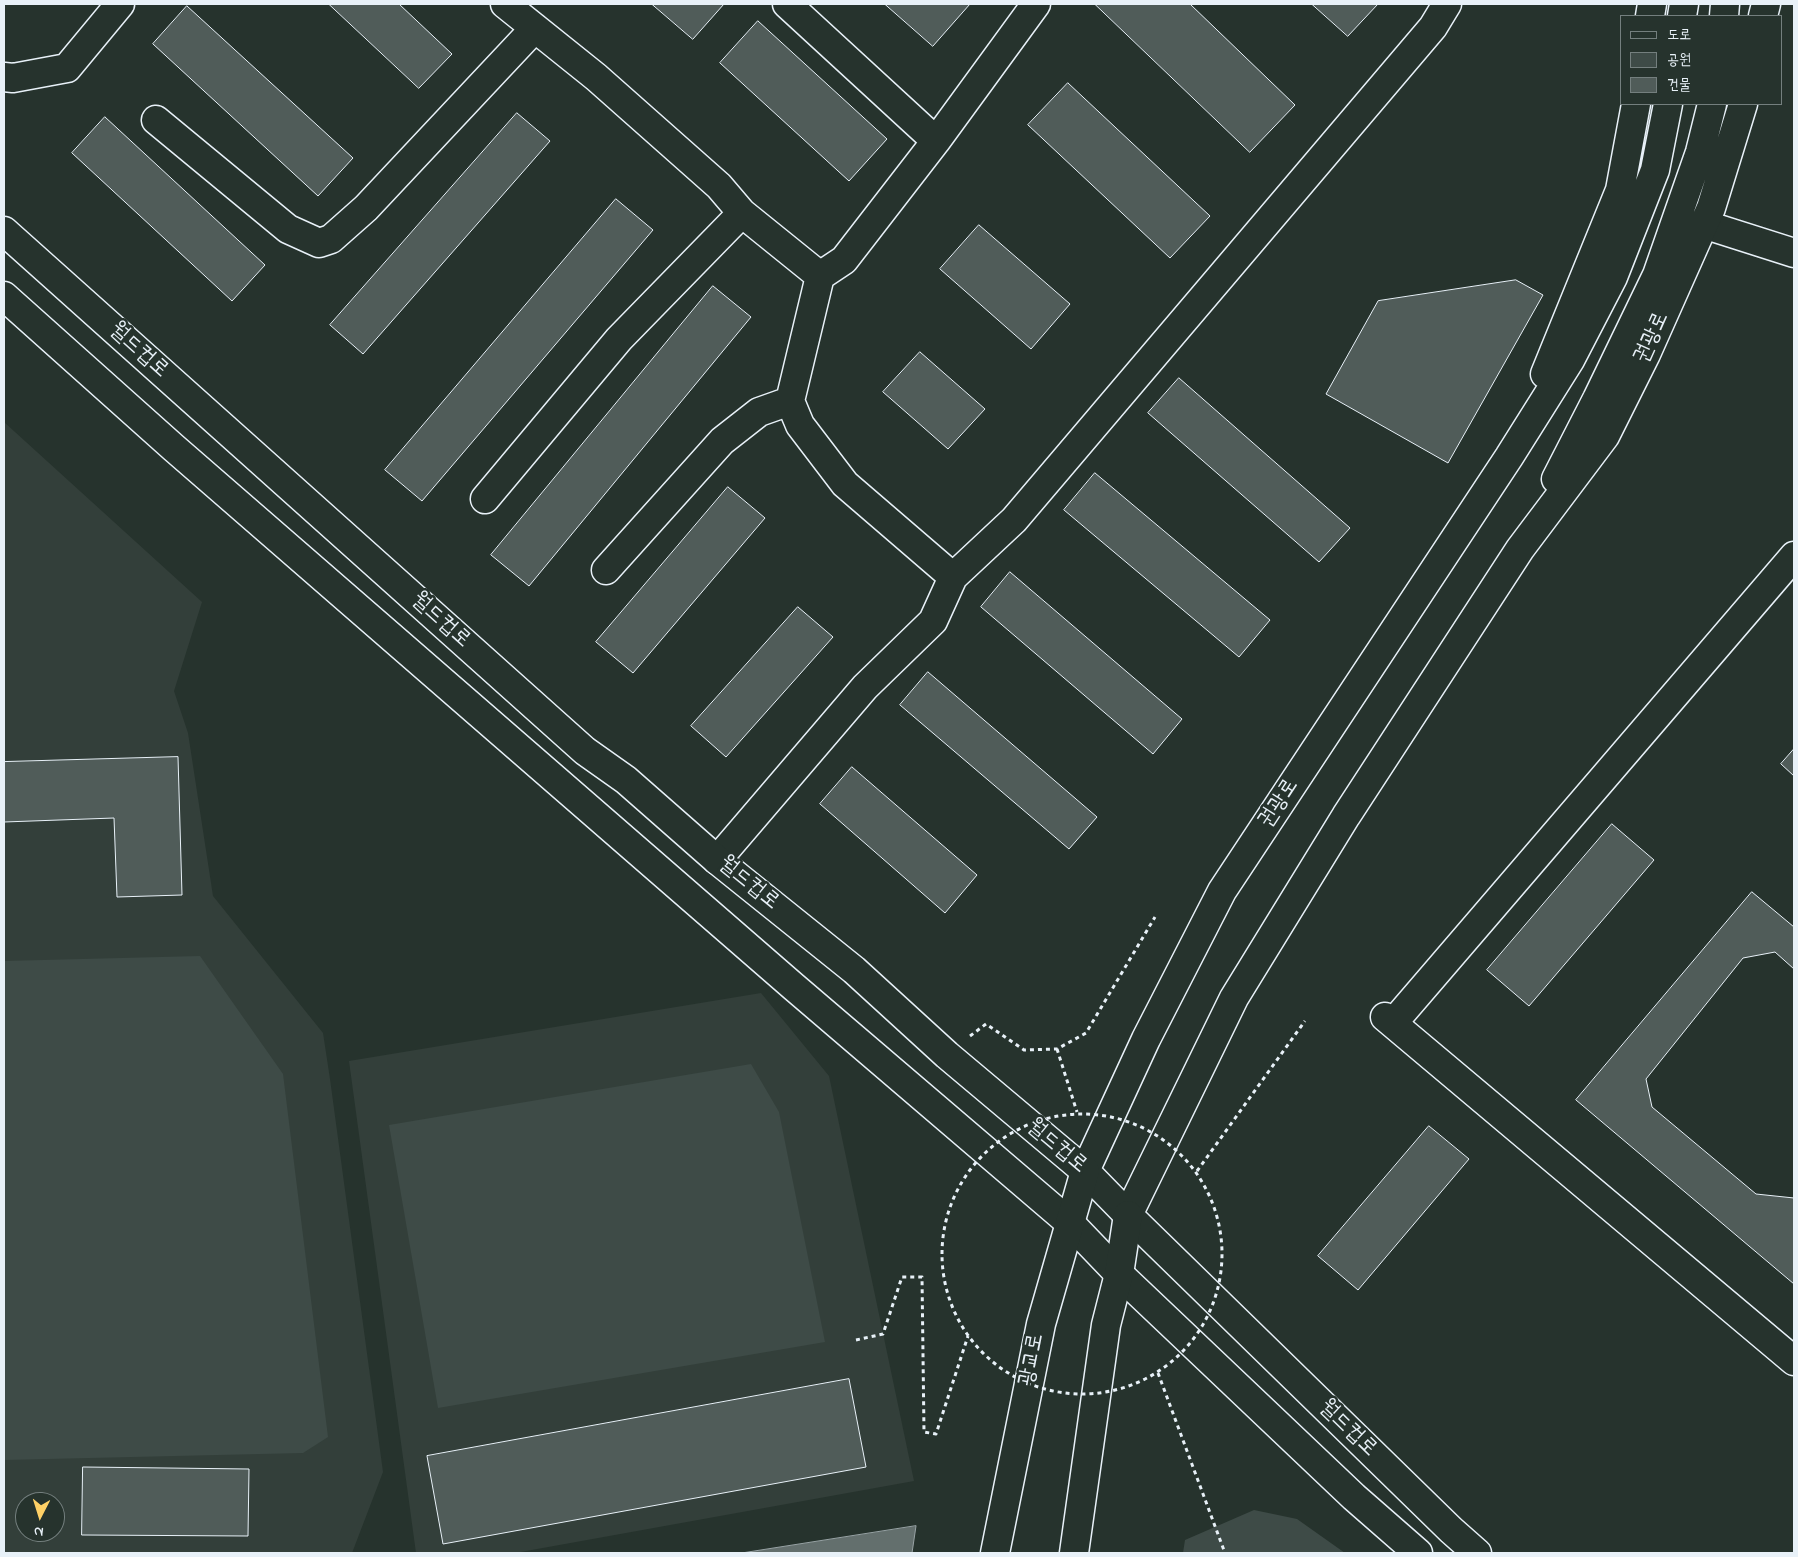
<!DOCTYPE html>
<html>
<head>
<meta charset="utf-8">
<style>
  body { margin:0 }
  #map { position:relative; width:1798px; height:1557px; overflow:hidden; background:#26332d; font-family:"Indie Flower","Poor Story",sans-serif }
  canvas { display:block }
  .frame { position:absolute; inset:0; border:5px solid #e8f1f8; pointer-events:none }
  .legend { position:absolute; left:1620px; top:15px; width:162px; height:90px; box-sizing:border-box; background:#26332d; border:1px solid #747f7e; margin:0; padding:6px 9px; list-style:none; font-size:15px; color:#e8f1f8 }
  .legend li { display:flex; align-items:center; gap:10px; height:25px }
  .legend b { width:25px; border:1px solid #747f7e }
  .north { position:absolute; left:15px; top:1492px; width:50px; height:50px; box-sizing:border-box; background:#26332d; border:1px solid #747f7e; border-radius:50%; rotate:185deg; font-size:14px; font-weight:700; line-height:20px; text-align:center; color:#e8f1f8 }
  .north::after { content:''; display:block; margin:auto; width:18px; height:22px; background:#ffd166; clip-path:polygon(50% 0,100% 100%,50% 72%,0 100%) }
</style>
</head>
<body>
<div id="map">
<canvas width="1798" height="1557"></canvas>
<div class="frame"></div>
<ul class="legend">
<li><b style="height:6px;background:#26332d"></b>도로</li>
<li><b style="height:14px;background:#3e4b47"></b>공원</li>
<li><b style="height:14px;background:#505c59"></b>건물</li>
</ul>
<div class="north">N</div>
</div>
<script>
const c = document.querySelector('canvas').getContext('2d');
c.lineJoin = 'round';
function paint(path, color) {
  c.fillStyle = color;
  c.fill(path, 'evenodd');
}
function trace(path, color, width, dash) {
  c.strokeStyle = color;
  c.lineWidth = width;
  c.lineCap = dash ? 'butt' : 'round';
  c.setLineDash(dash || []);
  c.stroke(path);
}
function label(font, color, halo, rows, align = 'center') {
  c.font = font + ' "Indie Flower","Poor Story",sans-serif';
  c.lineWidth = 5;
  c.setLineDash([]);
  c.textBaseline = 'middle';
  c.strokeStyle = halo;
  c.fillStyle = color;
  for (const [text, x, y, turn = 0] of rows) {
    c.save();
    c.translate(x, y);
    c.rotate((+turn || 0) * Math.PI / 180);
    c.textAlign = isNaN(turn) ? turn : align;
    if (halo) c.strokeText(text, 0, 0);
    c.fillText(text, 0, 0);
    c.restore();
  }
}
paint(new Path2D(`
  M 4,422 L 202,602 L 174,691 L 188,733 L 213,896 L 323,1033 L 330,1079 L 383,1472 L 352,1553 L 4,1553 ZM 25,1502 L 55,1502 L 55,1532 L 25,1532 Z
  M 761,993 L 829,1076 L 914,1481 L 515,1553 L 416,1553 L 349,1061 Z`), '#333f3a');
paint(new Path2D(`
  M 200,956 L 283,1074 L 328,1437 L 303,1453 L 4,1460 L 4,961 Z
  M 751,1064 L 779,1112 L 825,1342 L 438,1408 L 389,1125 Z
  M 1254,1510 L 1297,1519 L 1345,1553 L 1183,1553 L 1185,1540 Z`), '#3e4b47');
const water = new Path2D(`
  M 916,1526 L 912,1553 L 742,1553 Z`);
paint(water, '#636f6d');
trace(water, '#98a3a5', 1);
const building = new Path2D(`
  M 329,4 L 399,4 L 452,54 L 419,88 Z
  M 652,4 L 724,4 L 693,39 Z
  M 885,4 L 970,4 L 933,46 Z
  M 1095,4 L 1190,4 L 1295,105 L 1250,152 Z
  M 1312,4 L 1378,4 L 1348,36 Z
  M 187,6 L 353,158 L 318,196 L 153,44 Z
  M 758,21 L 887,139 L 849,181 L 720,63 Z
  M 1068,83 L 1210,216 L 1170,258 L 1028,125 Z
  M 517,113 L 550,141 L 363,354 L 330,325 Z
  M 105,117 L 265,265 L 232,301 L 72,153 Z
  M 616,199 L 653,230 L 422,501 L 385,470 Z
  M 979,225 L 1070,304 L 1031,349 L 940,269 Z
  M 1516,280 L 1543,295 L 1448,463 L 1326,394 L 1378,301 Z
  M 713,286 L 751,317 L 529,586 L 491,555 Z
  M 920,352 L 985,409 L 948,449 L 883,392 Z
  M 1179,378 L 1350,528 L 1319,562 L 1148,413 Z
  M 1095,473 L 1270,620 L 1239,657 L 1064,510 Z
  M 728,487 L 765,518 L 633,673 L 596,642 Z
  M 1010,572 L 1182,719 L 1153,754 L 981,607 Z
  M 798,607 L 833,637 L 726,757 L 691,726 Z
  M 928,672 L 1097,817 L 1069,849 L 900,705 Z
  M 1794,749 L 1794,776 L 1781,764 Z
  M 178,757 L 182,895 L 117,897 L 114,818 L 4,822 L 4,762 Z
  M 852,767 L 977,875 L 945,913 L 820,804 Z
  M 1612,824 L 1654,860 L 1529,1006 L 1487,970 Z
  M 1752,892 L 1794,927 L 1794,969 L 1775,952 L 1743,958 L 1646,1079 L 1652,1107 L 1756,1194 L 1794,1198 L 1794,1284 L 1576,1100 Z
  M 1429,1126 L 1469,1159 L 1358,1290 L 1318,1256 Z
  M 849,1379 L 866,1467 L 443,1544 L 427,1456 Z
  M 83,1467 L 249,1469 L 248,1536 L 82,1535 Z`);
paint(building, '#505c59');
trace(building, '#e8f1f8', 1);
const minor = new Path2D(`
  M 505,4 L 596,77 L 719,186 L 742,213 L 820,276
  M 787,4 L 936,141
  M 4,77 L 13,78 L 67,68 L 120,4
  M 156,120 L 288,229 L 319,243 L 331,239 L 366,208 L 535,28
  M 1703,224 L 1794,253
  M 485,499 L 619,339 L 742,213
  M 606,570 L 722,441 L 759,412 L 790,401
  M 953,577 L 845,484 L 800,425 L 790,401 L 820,276 L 844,260 L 936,141 L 1036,4
  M 717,860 L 865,687 L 933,621 L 953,577 L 1014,520 L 1433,27 L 1447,4
  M 1385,1017 L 1794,1361
  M 1393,1023 L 1794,556`);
const tertiary = new Path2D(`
  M 1650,16 L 1652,4
  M 1682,16 L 1684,4
  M 1724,16 L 1725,4
  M 1763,16 L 1766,4
  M 4,231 L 585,751 L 626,780 L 717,860 L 854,970 L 947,1055 L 1085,1171 L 1128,1215 L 1451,1530 L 1477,1553
  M 4,296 L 174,448 L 794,987 L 1070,1223 L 1119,1274 L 1354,1497 L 1418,1553
  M 1545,374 L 1620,190 L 1636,104
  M 1556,479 L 1597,399 L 1657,275 L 1700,152 L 1712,104
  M 1085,1171 L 1146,1039 L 1222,891 L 1509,457 L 1570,360 L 1613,277 L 1655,170 L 1668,104
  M 1128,1215 L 1234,998 L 1346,816 L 1520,549 L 1605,436 L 1646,354 L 1711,208 L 1743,104`);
const secondary = new Path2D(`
  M 995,1553 L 1041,1324 L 1085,1171
  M 1074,1553 L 1106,1325 L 1119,1274 L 1128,1215`);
trace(minor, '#e8f1f8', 31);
trace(tertiary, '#e8f1f8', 31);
trace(secondary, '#e8f1f8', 31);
trace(new Path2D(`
  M 970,1036 L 986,1024 L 1024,1050 L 1057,1049 L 1086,1033 L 1155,917
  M 1057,1049 L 1077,1112
  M 1197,1171 L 1305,1021
  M 856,1340 L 883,1334 L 902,1277 L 922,1277 L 924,1432 L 936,1434 L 968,1336
  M 1158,1373 L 1225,1553`), '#e8f1f8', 3, [4, 4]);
trace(minor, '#26332d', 28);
trace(tertiary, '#26332d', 28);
trace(secondary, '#26332d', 28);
trace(new Path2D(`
  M942 1254a140 140 0 1 1 280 0a140 140 0 1 1-280 0Z`), '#e8f1f8', 3, [4, 4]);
label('22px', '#e8f1f8', '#26332d', [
  ["권광로",1653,338,-66],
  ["월드컵로",138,351,42],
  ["월드컵로",440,621,42],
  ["권광로",1280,804,-57],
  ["월드컵로",748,884,39],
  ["월드컵로",1056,1147,40],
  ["광교로",1033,1360,-79],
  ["월드컵로",1347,1429,44]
]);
</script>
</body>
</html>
